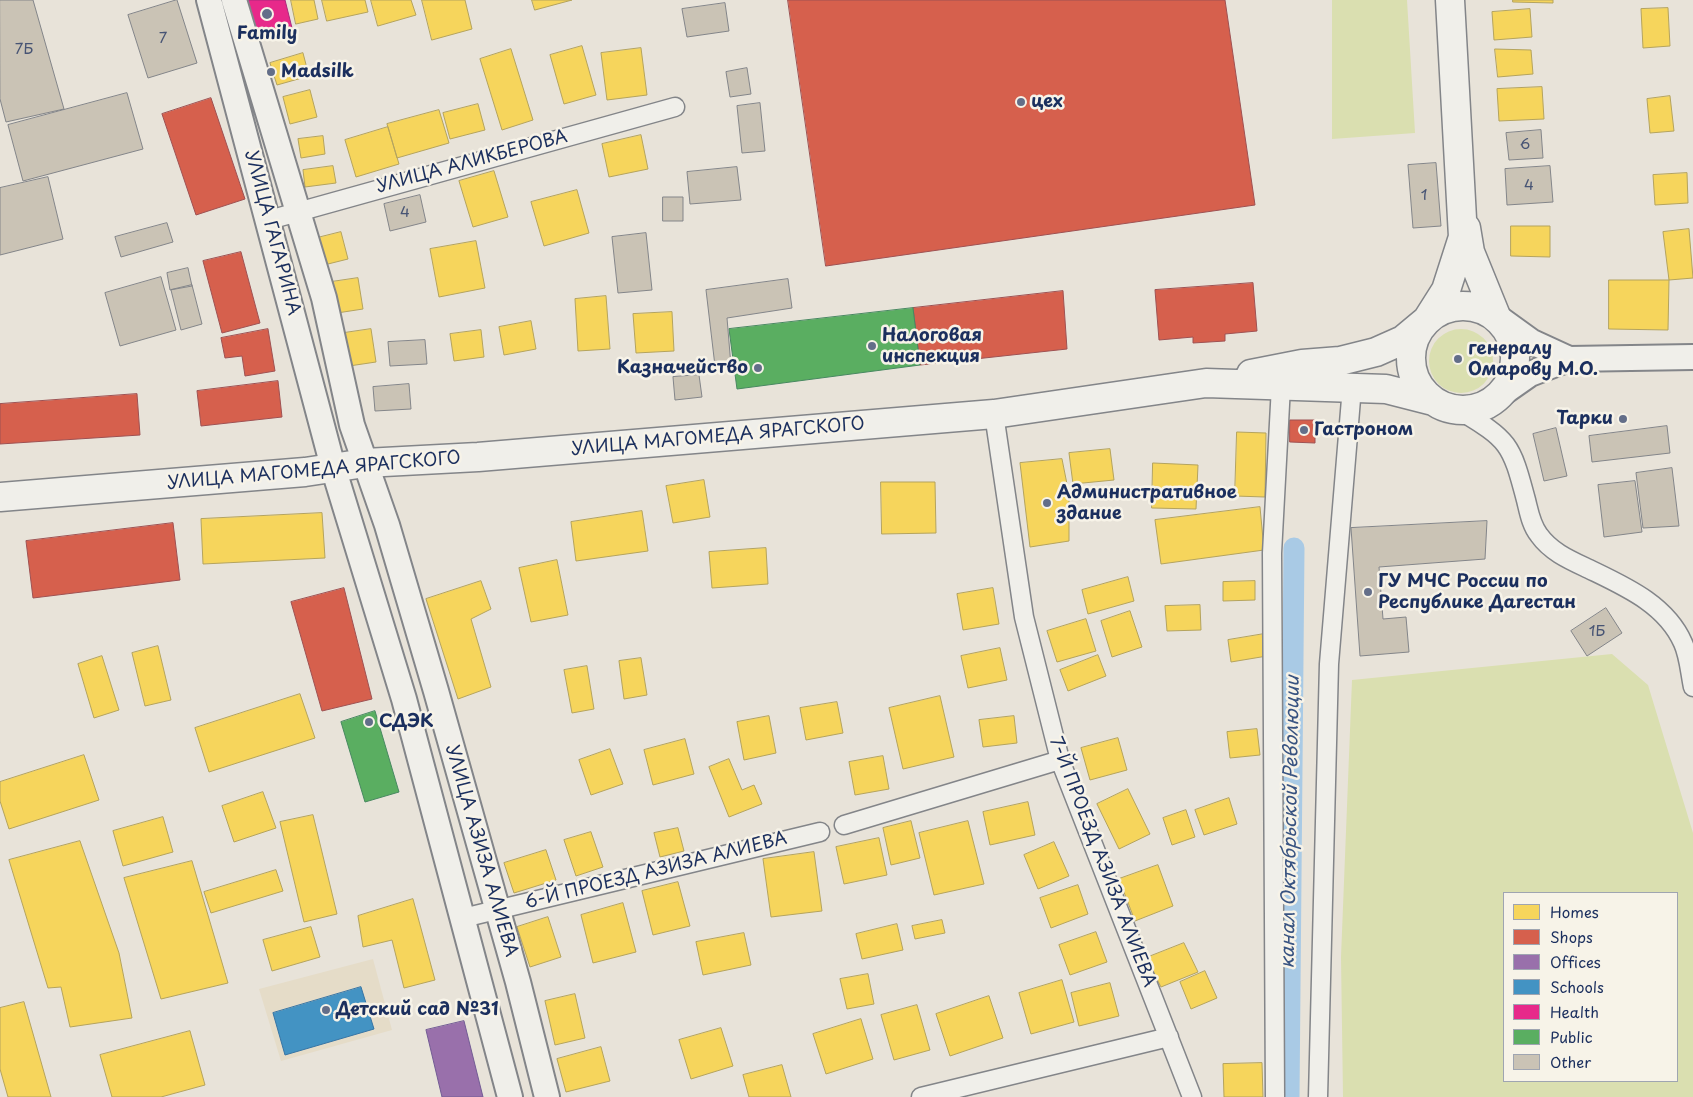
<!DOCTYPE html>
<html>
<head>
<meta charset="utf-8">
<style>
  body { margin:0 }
  #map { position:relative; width:1693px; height:1097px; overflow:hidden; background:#e8e3d9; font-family:"Playpen Sans",sans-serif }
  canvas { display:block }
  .legend { position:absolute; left:1503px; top:892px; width:175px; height:190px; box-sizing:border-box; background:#f7f3e8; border:1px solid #9fa5b1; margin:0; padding:6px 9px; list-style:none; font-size:15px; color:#1b2f5e }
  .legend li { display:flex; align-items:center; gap:10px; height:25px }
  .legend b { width:25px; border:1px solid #9fa5b1 }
</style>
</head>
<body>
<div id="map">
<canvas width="1693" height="1097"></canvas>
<ul class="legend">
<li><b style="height:14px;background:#f6d55c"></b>Homes</li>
<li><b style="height:14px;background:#d6604d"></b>Shops</li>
<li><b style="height:14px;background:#9970ab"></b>Offices</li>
<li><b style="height:14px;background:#4393c3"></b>Schools</li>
<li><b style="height:14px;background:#e7298a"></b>Health</li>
<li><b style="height:14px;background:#5aae61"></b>Public</li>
<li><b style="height:14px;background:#cac3b5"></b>Other</li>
</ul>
</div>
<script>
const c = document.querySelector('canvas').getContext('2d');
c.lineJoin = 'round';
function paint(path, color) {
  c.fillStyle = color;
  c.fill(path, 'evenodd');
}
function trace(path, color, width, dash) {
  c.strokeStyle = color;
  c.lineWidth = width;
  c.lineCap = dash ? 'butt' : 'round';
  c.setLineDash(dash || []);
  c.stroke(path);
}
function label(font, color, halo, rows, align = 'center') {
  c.font = font + ' "Playpen Sans",sans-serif';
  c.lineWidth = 5;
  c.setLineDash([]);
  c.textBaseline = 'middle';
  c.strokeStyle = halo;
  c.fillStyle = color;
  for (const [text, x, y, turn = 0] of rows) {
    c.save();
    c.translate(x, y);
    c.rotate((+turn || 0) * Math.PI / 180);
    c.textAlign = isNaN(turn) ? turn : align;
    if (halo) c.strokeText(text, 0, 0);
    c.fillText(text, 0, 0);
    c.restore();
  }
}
paint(new Path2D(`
  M 373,959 L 392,1030 L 281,1061 L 259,989 Z`), '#e5dcc8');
paint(new Path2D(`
  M 1332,0 L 1407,0 L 1415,133 L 1332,139 Z
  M1429 361a32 32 0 1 1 64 0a32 32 0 1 1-64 0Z
  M 1612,654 L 1648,685 L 1693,833 L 1693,1097 L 1343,1097 L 1341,957 L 1352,680 ZM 1504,893 L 1677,893 L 1677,1081 L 1504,1081 Z`), '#dadfb0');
const homes = new Path2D(`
  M 291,0 L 314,0 L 318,19 L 296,24 Z
  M 322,0 L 365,0 L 368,12 L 327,21 Z
  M 371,0 L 411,0 L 416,15 L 378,26 Z
  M 422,0 L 465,0 L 472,29 L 432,40 Z
  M 532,0 L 572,0 L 535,10 Z
  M 1513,0 L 1553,0 L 1553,3 L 1513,2 Z
  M 1668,8 L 1670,46 L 1643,48 L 1641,9 Z
  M 1530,9 L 1532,37 L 1494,40 L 1492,12 Z
  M 582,46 L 596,95 L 564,104 L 550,55 Z
  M 641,48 L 647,95 L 607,100 L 601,53 Z
  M 511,49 L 533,120 L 502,130 L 480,59 Z
  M 1495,49 L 1531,50 L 1533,74 L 1498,77 Z
  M 303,53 L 309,76 L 277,85 L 270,63 Z
  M 1542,87 L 1544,119 L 1499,121 L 1497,89 Z
  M 310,90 L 317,117 L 290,124 L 283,97 Z
  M 1670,96 L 1674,131 L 1650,133 L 1647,99 Z
  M 478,104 L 485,130 L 450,139 L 443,113 Z
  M 439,110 L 449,143 L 397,158 L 387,124 Z
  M 388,127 L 399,164 L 356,177 L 345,140 Z
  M 641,135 L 648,169 L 609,177 L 602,144 Z
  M 323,136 L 325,154 L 301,158 L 298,139 Z
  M 333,166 L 336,183 L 305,187 L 303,170 Z
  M 494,171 L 508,217 L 473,227 L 459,181 Z
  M 1687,173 L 1688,203 L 1655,205 L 1653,175 Z
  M 577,190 L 589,233 L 544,246 L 531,202 Z
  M 1511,226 L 1550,226 L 1550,257 L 1511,256 Z
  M 1689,229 L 1693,278 L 1669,280 L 1663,232 Z
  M 341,232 L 348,259 L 320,266 L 313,239 Z
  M 476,241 L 485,288 L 439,297 L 430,249 Z
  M 358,278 L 363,309 L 337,313 L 331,282 Z
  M 1609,280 L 1669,280 L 1668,330 L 1609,329 Z
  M 606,296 L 610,349 L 578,351 L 575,299 Z
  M 672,312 L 674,351 L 636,353 L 633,314 Z
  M 531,321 L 536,349 L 504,355 L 499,327 Z
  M 371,329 L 376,362 L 349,366 L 344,333 Z
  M 481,330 L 484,357 L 454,361 L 450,334 Z
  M 1237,432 L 1266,433 L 1265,497 L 1235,496 Z
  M 1110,449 L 1114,480 L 1073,484 L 1069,453 Z
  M 1062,459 L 1069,494 L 1069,541 L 1030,547 L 1020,463 Z
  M 1153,463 L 1198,465 L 1196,509 L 1152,508 Z
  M 704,480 L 710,517 L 673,523 L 666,486 Z
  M 881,482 L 935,482 L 936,533 L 882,534 Z
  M 1260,507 L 1264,550 L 1161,564 L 1155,520 Z
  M 642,511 L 648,551 L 576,561 L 571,522 Z
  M 322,513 L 325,558 L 203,564 L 201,519 Z
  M 766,548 L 768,584 L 712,588 L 709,552 Z
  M 557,560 L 568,615 L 531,622 L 519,568 Z
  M 1128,577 L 1134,601 L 1088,614 L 1082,590 Z
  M 481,581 L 491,609 L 471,619 L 491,687 L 458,699 L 426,599 Z
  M 1255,581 L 1255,600 L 1223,601 L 1223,582 Z
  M 993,588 L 999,624 L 963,630 L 957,594 Z
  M 1200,605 L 1201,630 L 1167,631 L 1165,606 Z
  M 1130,611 L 1142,647 L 1112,657 L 1101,621 Z
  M 1086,619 L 1096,651 L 1057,662 L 1047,631 Z
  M 1264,634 L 1267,656 L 1231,662 L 1228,640 Z
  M 158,646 L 171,700 L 145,706 L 132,653 Z
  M 1000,648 L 1007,680 L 968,688 L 961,656 Z
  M 1098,655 L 1106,676 L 1068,691 L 1060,670 Z
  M 102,656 L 119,710 L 94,718 L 78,664 Z
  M 641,658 L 647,695 L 624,699 L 619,661 Z
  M 587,666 L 594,709 L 572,713 L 564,670 Z
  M 300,694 L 315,738 L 209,772 L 195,728 Z
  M 940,696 L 954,757 L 903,769 L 889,708 Z
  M 837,702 L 843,733 L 806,740 L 800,708 Z
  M 769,716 L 776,753 L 744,760 L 737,722 Z
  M 1014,716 L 1017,743 L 983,747 L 979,720 Z
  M 1257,729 L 1260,755 L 1230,758 L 1227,732 Z
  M 1118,738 L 1127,770 L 1090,780 L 1081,748 Z
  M 685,739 L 694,774 L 653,785 L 644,750 Z
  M 610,749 L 623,784 L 591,795 L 579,760 Z
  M 84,755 L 99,800 L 9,829 L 0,801 L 0,782 Z
  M 883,756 L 889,789 L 855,795 L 849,762 Z
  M 729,759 L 742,790 L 754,785 L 762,804 L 729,817 L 709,767 Z
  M 1128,789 L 1150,834 L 1119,849 L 1097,804 Z
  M 263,792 L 276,828 L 234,842 L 222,806 Z
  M 1229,798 L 1237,824 L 1204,835 L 1195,810 Z
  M 1028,802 L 1035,835 L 990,845 L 983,812 Z
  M 1186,810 L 1195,837 L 1172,845 L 1163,818 Z
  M 313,815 L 337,914 L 304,922 L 280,822 Z
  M 163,817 L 173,852 L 123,866 L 113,831 Z
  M 911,821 L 920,858 L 891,865 L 883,828 Z
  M 968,821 L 984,884 L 934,895 L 919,833 Z
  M 678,828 L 684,851 L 660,857 L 654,833 Z
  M 591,832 L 603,867 L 576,876 L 564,840 Z
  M 879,838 L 887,875 L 844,884 L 836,847 Z
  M 80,841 L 119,953 L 132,1018 L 70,1027 L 61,987 L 48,988 L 9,860 Z
  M 1054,842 L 1069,876 L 1038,889 L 1024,855 Z
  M 546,850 L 556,880 L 514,893 L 504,863 Z
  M 814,852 L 822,911 L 771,917 L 763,859 Z
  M 192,861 L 228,983 L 161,999 L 124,878 Z
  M 1158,865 L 1173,906 L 1135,921 L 1119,879 Z
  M 276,870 L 283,891 L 211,913 L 204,892 Z
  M 678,882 L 690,926 L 653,935 L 642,891 Z
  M 1078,885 L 1088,914 L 1051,928 L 1040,898 Z
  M 413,899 L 435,980 L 404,988 L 392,940 L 363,947 L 358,916 Z
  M 623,903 L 636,952 L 593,963 L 581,915 Z
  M 548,917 L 561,957 L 530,967 L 517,927 Z
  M 942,920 L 945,933 L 915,939 L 912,926 Z
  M 897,924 L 903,950 L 862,959 L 856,934 Z
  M 311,927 L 320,957 L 272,971 L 263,940 Z
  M 1096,932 L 1107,962 L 1070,975 L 1059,945 Z
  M 744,933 L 751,965 L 703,975 L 696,942 Z
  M 1184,943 L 1198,972 L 1161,987 L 1146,958 Z
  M 1205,971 L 1217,998 L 1191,1009 L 1180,982 Z
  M 868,974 L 874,1004 L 847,1009 L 840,979 Z
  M 1062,980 L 1074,1022 L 1031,1034 L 1019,993 Z
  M 1110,983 L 1119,1016 L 1079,1026 L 1071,993 Z
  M 575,994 L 585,1038 L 555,1045 L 545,1001 Z
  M 989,996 L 1003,1038 L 950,1056 L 936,1014 Z
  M 24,1002 L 51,1097 L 8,1097 L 0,1069 L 0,1008 Z
  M 917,1005 L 930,1050 L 894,1060 L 881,1015 Z
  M 861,1019 L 873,1059 L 826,1074 L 813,1034 Z
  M 721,1028 L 733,1066 L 691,1079 L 679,1040 Z
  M 190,1031 L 205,1085 L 161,1097 L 112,1097 L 100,1055 Z
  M 601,1047 L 610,1081 L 566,1092 L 557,1059 Z
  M 1262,1063 L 1263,1097 L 1224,1097 L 1223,1064 Z
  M 782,1065 L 791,1097 L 749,1097 L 743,1075 Z`);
paint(homes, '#f6d55c');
trace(homes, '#b4a35d', 1);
const shops = new Path2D(`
  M 788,0 L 1225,0 L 1255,205 L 826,266 Z
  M 211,98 L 245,199 L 196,215 L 162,114 Z
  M 241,252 L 260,323 L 222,333 L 203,261 Z
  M 1253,283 L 1257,331 L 1225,334 L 1225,341 L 1193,343 L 1193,337 L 1159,340 L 1155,290 Z
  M 1063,291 L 1067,349 L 920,365 L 913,308 Z
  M 268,329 L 275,371 L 245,376 L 242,356 L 225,358 L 221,338 Z
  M 278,381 L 282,417 L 201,426 L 197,391 Z
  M 137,394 L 140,435 L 0,444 L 0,404 Z
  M 1290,420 L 1315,420 L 1315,443 L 1290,442 Z
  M 173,523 L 180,580 L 33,598 L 26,541 Z
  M 344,588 L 372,699 L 322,711 L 291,602 Z`);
paint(shops, '#d6604d');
trace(shops, '#9e5152', 1);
const offices = new Path2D(`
  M 464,1021 L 483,1097 L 442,1097 L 426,1030 Z`);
paint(offices, '#9970ab');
trace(offices, '#735c94', 1);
const schools = new Path2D(`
  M 361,987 L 374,1029 L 285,1055 L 273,1013 Z`);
paint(schools, '#4393c3');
trace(schools, '#3775a5', 1);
const health = new Path2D(`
  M 243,0 L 285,0 L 292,28 L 253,38 Z`);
paint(health, '#e7298a');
trace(health, '#aa2b7d', 1);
const public = new Path2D(`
  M 913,308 L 920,365 L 737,389 L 729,329 Z
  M 375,711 L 399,792 L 365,802 L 341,722 Z`);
paint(public, '#5aae61');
trace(public, '#478860', 1);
trace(new Path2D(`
  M 1289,1097 L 1294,548`), '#a9cae5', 21);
const building = new Path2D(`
  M 0,0 L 33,0 L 64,109 L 6,122 L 0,99 Z
  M 177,0 L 197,63 L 148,78 L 128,15 Z
  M 725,3 L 729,31 L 687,37 L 682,9 Z
  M 747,68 L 751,94 L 730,97 L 726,72 Z
  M 127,93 L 143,149 L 23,181 L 8,125 Z
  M 760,103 L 765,151 L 742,153 L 737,106 Z
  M 1541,130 L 1543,158 L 1509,160 L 1506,133 Z
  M 1436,163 L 1441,226 L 1413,228 L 1408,165 Z
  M 1550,166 L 1553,202 L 1507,205 L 1505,169 Z
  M 737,167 L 741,200 L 690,204 L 687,172 Z
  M 48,177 L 63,239 L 0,255 L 0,188 Z
  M 420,195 L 426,222 L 390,231 L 384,204 Z
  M 663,197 L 683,197 L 683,221 L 663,221 Z
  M 167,223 L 173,242 L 121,257 L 115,237 Z
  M 646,233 L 652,290 L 618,293 L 612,237 Z
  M 188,268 L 192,286 L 170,290 L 167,273 Z
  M 161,277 L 176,330 L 120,346 L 105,293 Z
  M 788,279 L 792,308 L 727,318 L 731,366 L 715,366 L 706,290 Z
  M 192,285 L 202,324 L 181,330 L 171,290 Z
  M 425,340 L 427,364 L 390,366 L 388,342 Z
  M 699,375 L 702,397 L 675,400 L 673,377 Z
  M 409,384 L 411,409 L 375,411 L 373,387 Z
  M 1667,426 L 1670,453 L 1592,462 L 1589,436 Z
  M 1556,428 L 1567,476 L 1544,481 L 1533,434 Z
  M 1672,468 L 1679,526 L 1643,528 L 1636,473 Z
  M 1635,481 L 1642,532 L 1604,537 L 1598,485 Z
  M 1487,521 L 1485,559 L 1379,567 L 1383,619 L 1406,617 L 1409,652 L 1360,656 L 1351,528 Z
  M 1606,608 L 1622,633 L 1587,656 L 1571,631 Z`);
paint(building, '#cac3b5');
trace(building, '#838589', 1);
const street = new Path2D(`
  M 269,220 L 675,107
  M 1459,410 C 1509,440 1511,443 1526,500 C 1529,512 1531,525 1539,535 C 1551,552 1570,560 1589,569 C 1624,586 1666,604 1683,643 C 1689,656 1690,673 1693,687
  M 994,414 L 1024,617 L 1060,760 L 1192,1097
  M 844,825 L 1060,760
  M 463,918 L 820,832
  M 921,1097 L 1169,1037
  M 1275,1097 L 1272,553 L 1281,386
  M 1318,1097 L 1329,664 L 1352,387`);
const secondary = new Path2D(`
  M 209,0 L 333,467 L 404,699 L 510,1097
  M 234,0 L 324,298 L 352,425 L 387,525 L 436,691 L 518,982 L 547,1097
  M 1496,316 L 1532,342 L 1569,359
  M 1500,395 L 1530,374 L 1569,359 L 1693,357`);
const primary = new Path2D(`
  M 1466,228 L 1470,252 L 1496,316
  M1411 358a52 52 0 1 1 104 0a52 52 0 1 1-104 0Z
  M 1251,374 L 1302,364 L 1340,361 L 1376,352 L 1403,340 L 1427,320 L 1446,290 L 1463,237 L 1450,0
  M 0,497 L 305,472 L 365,463 L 478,457 L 994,414 L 1206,383 L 1386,389 L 1433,401`);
trace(street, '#838589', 21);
trace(secondary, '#838589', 28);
trace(primary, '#838589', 31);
trace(street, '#f0efea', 18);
trace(secondary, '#f0efea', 24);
trace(primary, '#f0efea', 28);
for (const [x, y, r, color] of [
  [267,14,6,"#636e89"],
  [271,72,5,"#636e89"],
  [1021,102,5,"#636e89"],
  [872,346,5,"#636e89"],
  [1458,359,5,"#636e89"],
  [758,368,5,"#636e89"],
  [1623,419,5,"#636e89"],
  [1304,430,5,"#636e89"],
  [1047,503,5,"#636e89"],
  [1368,592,5,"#636e89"],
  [369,722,5,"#636e89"],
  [326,1010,5,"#636e89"]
]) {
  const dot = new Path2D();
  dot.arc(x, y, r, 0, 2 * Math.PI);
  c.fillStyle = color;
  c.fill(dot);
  trace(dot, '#f7f3e8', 2);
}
label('15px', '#475474', null, [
  ["7",163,39],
  ["7Б",24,50],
  ["6",1525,145],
  ["4",1529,186],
  ["1",1424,196],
  ["4",405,213],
  ["1Б",1597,632]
]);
label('bold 18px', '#1b2f5e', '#f7f3e8', [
  ["Family",267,34,"center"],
  ["Madsilk",281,72],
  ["цех",1031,102],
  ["Налоговая",882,336],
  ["инспекция",882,357],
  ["генералу",1468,349],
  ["Омарову М.О.",1468,370],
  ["Казначейство",748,368,"right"],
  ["Тарки",1613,419,"right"],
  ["Гастроном",1314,430],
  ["Административное",1057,493],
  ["здание",1057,514],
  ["ГУ МЧС России по",1378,582],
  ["Республике Дагестан",1378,603],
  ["СДЭК",379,722],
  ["Детский сад №31",336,1010]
], 'left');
label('18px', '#1b2f5e', '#f7f3e8', [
  ["УЛИЦА АЛИКБЕРОВА",472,162,-15],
  ["УЛИЦА ГАГАРИНА",272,233,75],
  ["УЛИЦА МАГОМЕДА ЯРАГСКОГО",718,437,-5],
  ["УЛИЦА МАГОМЕДА ЯРАГСКОГО",314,471,-5],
  ["УЛИЦА АЗИЗА АЛИЕВА",481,851,74],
  ["7-Й ПРОЕЗД АЗИЗА АЛИЕВА",1102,862,69],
  ["6-Й ПРОЕЗД АЗИЗА АЛИЕВА",656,871,-14]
]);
label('italic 19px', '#385381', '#f7f3e8', [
  ["канал Октябрьской Революции",1291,822,-89]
]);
</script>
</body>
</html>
